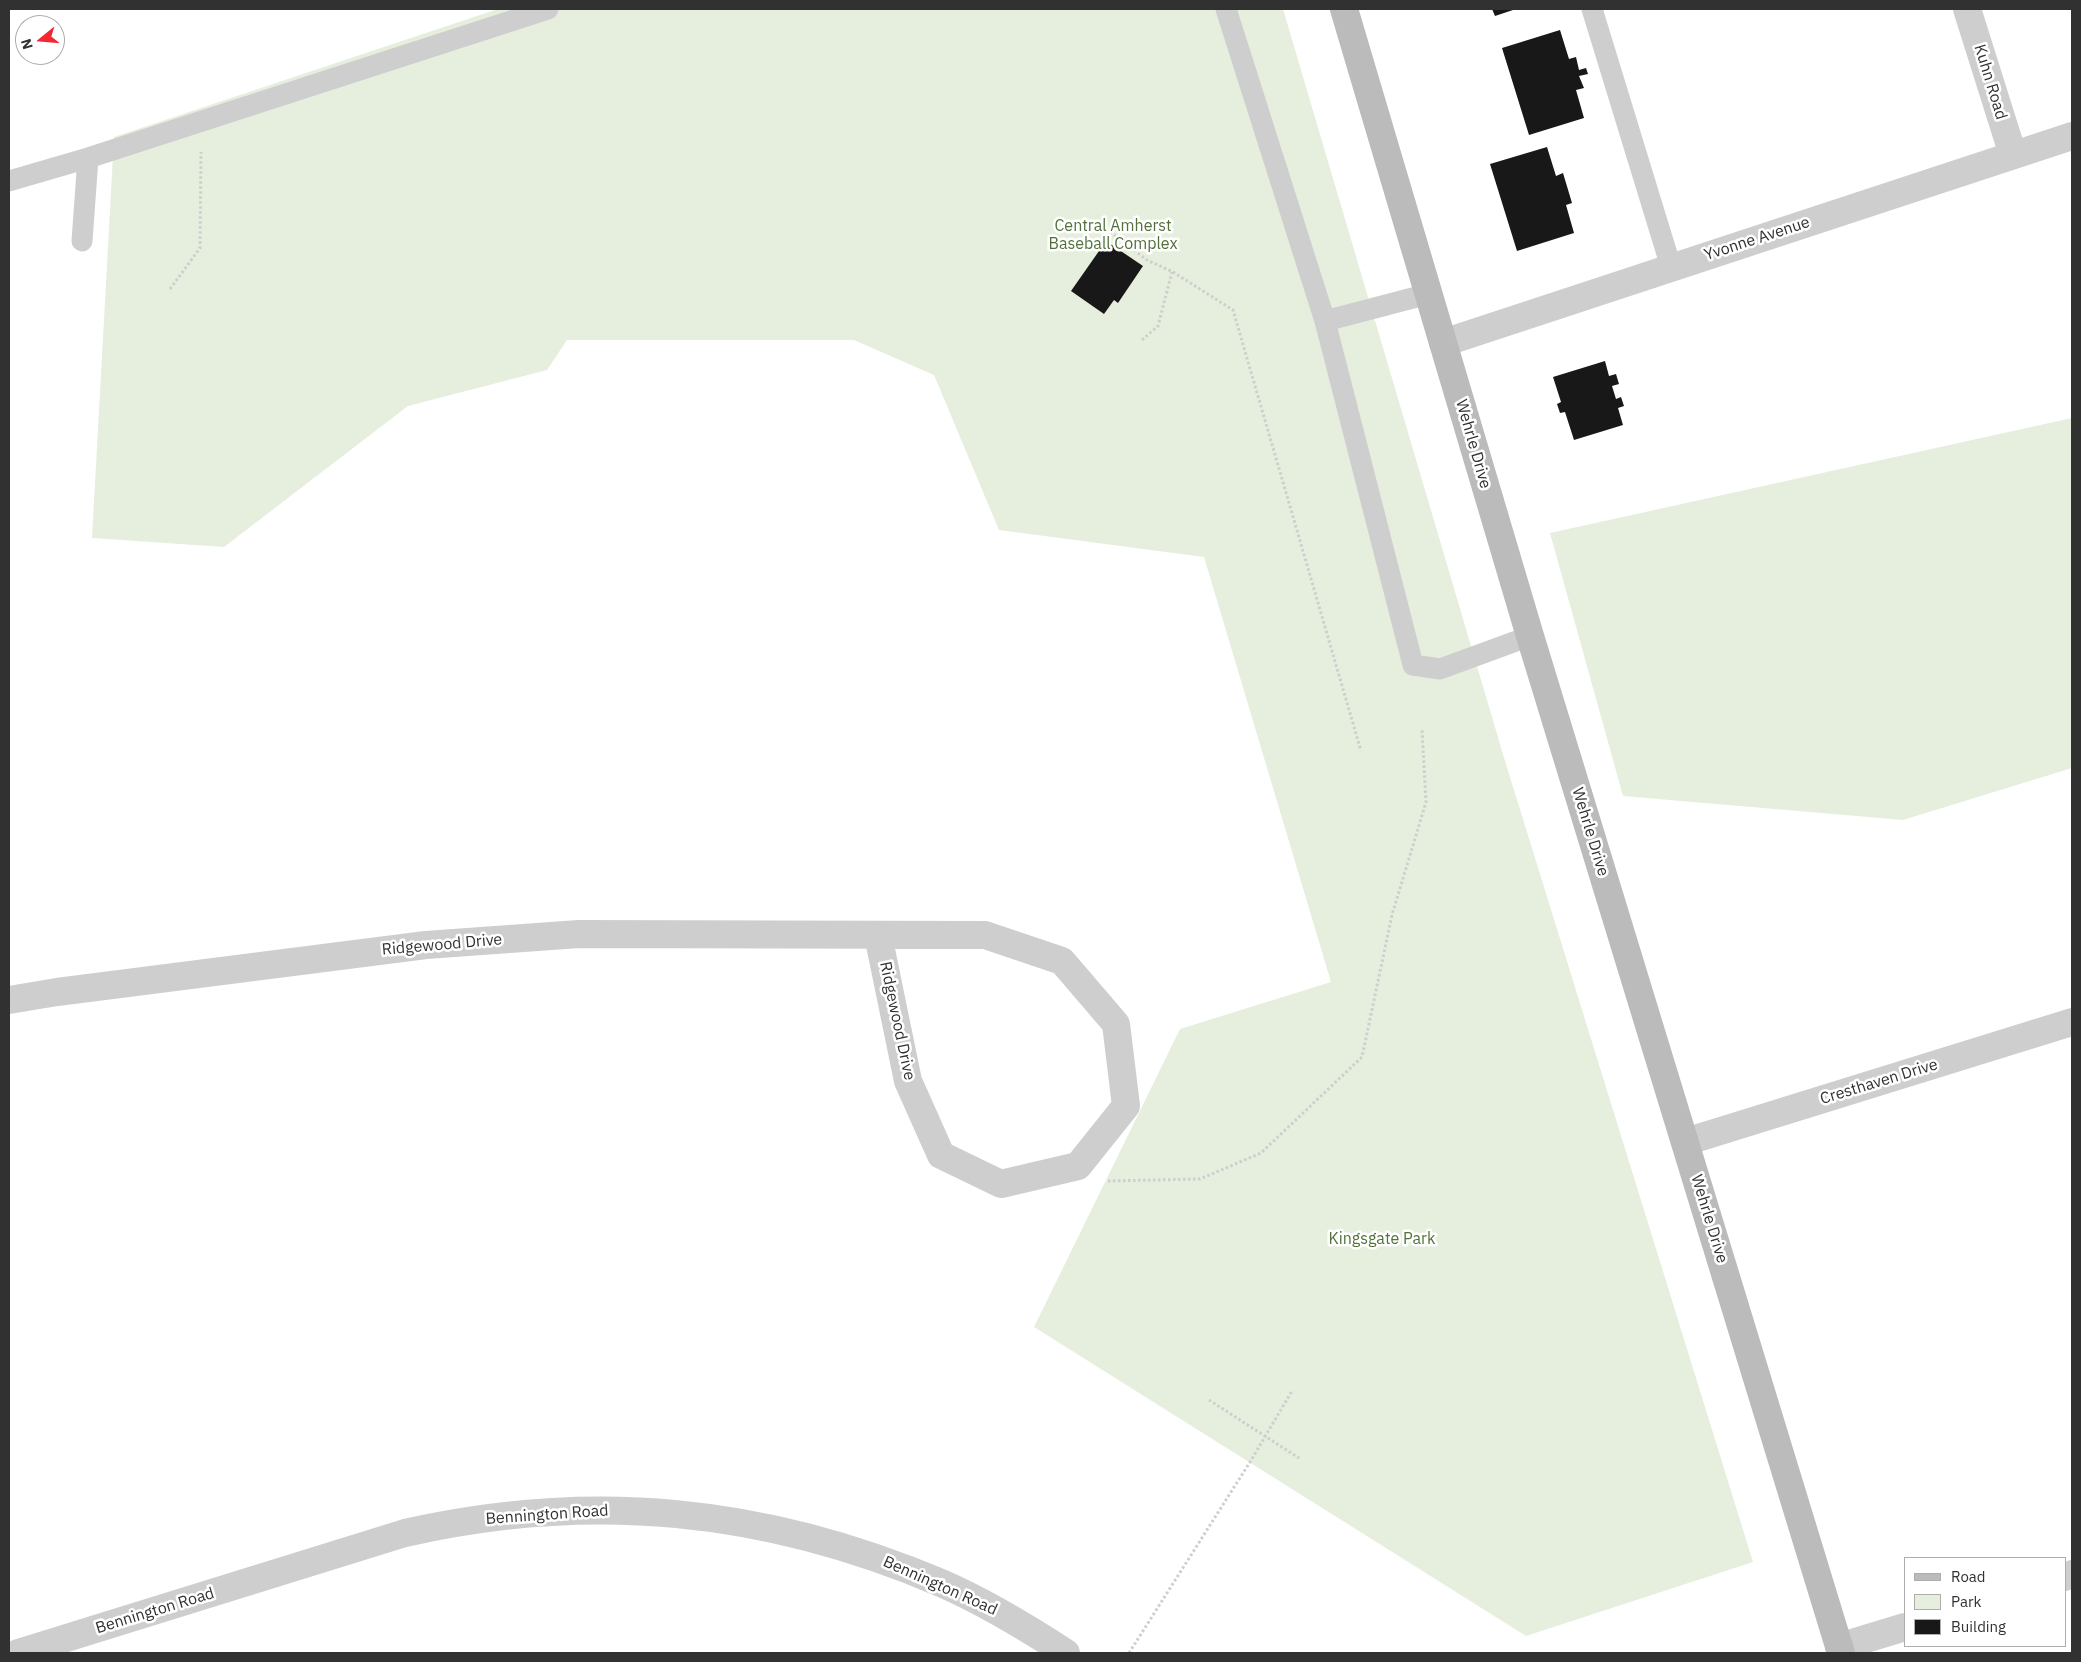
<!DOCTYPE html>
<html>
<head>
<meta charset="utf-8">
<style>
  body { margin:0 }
  #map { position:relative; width:2081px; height:1662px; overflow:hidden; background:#fff; font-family:"IBM Plex Sans",sans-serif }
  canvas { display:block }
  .frame { position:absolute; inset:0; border:10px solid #313131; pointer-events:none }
  .legend { position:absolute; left:1904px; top:1557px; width:162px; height:90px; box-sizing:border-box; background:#fff; border:1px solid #adadad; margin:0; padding:6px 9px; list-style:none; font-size:15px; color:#313131 }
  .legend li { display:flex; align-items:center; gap:10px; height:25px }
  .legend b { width:25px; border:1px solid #adadad }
  .north { position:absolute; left:15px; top:15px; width:50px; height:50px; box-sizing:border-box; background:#fff; border:1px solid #adadad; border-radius:50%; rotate:253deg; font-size:14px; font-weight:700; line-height:20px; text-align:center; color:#313131 }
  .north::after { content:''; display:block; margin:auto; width:18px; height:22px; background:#f32830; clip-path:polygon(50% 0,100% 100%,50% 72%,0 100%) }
</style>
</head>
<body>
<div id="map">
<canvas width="2081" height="1662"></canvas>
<div class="frame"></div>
<ul class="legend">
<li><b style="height:6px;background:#bbb"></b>Road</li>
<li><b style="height:14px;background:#e6efde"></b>Park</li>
<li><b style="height:14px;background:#181818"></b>Building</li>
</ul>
<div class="north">N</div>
</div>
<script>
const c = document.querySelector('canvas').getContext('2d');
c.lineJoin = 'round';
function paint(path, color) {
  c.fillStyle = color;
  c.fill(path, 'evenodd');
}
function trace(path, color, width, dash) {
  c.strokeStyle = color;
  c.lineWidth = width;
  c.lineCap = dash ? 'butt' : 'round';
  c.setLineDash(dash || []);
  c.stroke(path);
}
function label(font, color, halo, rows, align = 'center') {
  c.font = font + ' "IBM Plex Sans",sans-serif';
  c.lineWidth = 5;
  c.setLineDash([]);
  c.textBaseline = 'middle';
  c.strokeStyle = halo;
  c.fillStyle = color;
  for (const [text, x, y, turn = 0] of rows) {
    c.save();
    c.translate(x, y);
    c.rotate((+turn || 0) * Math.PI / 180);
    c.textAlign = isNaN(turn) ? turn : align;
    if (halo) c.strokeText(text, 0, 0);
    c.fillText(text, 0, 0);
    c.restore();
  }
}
paint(new Path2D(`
  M 498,9 L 1283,9 L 1505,761 L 1753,1562 L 1526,1636 L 1034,1327 L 1180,1029 L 1331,982 L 1204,557 L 999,530 L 934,375 L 854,340 L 567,340 L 547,370 L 408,406 L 224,547 L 92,538 L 114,137 Z
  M 2072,418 L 2072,768 L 1903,820 L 1623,796 L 1550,533 Z`), '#e6efde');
paint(new Path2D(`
  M 1492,9 L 1516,9 L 1495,16 Z
  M 1560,30 L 1569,59 L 1576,57 L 1579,70 L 1586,68 L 1588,74 L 1579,76 L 1584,88 L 1576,90 L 1584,118 L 1529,135 L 1502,48 Z
  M 1547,147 L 1556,176 L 1563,173 L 1572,203 L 1566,205 L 1574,233 L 1517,251 L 1490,164 Z
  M 1106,241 L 1143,266 L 1118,303 L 1114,300 L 1104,314 L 1071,291 Z
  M 1605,361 L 1609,376 L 1616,374 L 1619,384 L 1612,386 L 1616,399 L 1621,397 L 1624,406 L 1618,408 L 1623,425 L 1574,440 L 1565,412 L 1560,413 L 1557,404 L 1561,402 L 1553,377 Z`), '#181818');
trace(new Path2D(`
  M 1106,229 L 1147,260 L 1173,272 L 1233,310 L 1361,751
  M 170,289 L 200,248 L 201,152
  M 1142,340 L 1158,326 L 1172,272
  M 1108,1181 L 1200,1179 L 1261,1153 L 1362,1057 L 1392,915 L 1426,802 L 1422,729
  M 1209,1400 L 1299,1458
  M 1129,1653 L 1250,1462 L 1292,1391`), '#cecece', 3, [2.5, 2.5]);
trace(new Path2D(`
  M 1226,9 L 1325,321 L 1428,294
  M 1592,9 L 1671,267
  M 9,181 L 88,158
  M 82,241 L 88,158 L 548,9
  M 1325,321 L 1413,665 L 1440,669 L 1530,636`), '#cecece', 21);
trace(new Path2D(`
  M 1967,9 L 2013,155
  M 1443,343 L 2072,136
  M 9,1000 L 57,992 L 426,945 L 579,934 L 985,935 L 1062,961 L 1116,1024 L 1126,1106 L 1078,1166 L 1001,1184 L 941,1155 L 908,1081 L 878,935
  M 1685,1142 L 2072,1022
  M 2065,1577 L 2072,1574
  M 1839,1647 L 1905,1627
  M 18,1653 L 405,1533 C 591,1491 765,1508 941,1583 C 985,1602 1026,1627 1066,1653`), '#cecece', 28);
trace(new Path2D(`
  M 1344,9 L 1530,636 L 1841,1653`), '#bbb', 28);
label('16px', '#313131', '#fff', [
  ["Kuhn Road",1990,82,73],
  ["Yvonne Avenue",1757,239,-18],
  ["Wehrle Drive",1473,444,74],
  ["Wehrle Drive",1590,832,73],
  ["Ridgewood Drive",442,945,-5],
  ["Ridgewood Drive",897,1021,78],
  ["Cresthaven Drive",1879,1082,-17],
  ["Wehrle Drive",1709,1219,73],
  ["Bennington Road",547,1515,-4],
  ["Bennington Road",940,1586,24],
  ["Bennington Road",155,1611,-17]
]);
label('16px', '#52713a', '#fff', [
  ["Central Amherst",1113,226],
  ["Baseball Complex",1113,244],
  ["Kingsgate Park",1382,1239]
]);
</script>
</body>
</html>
